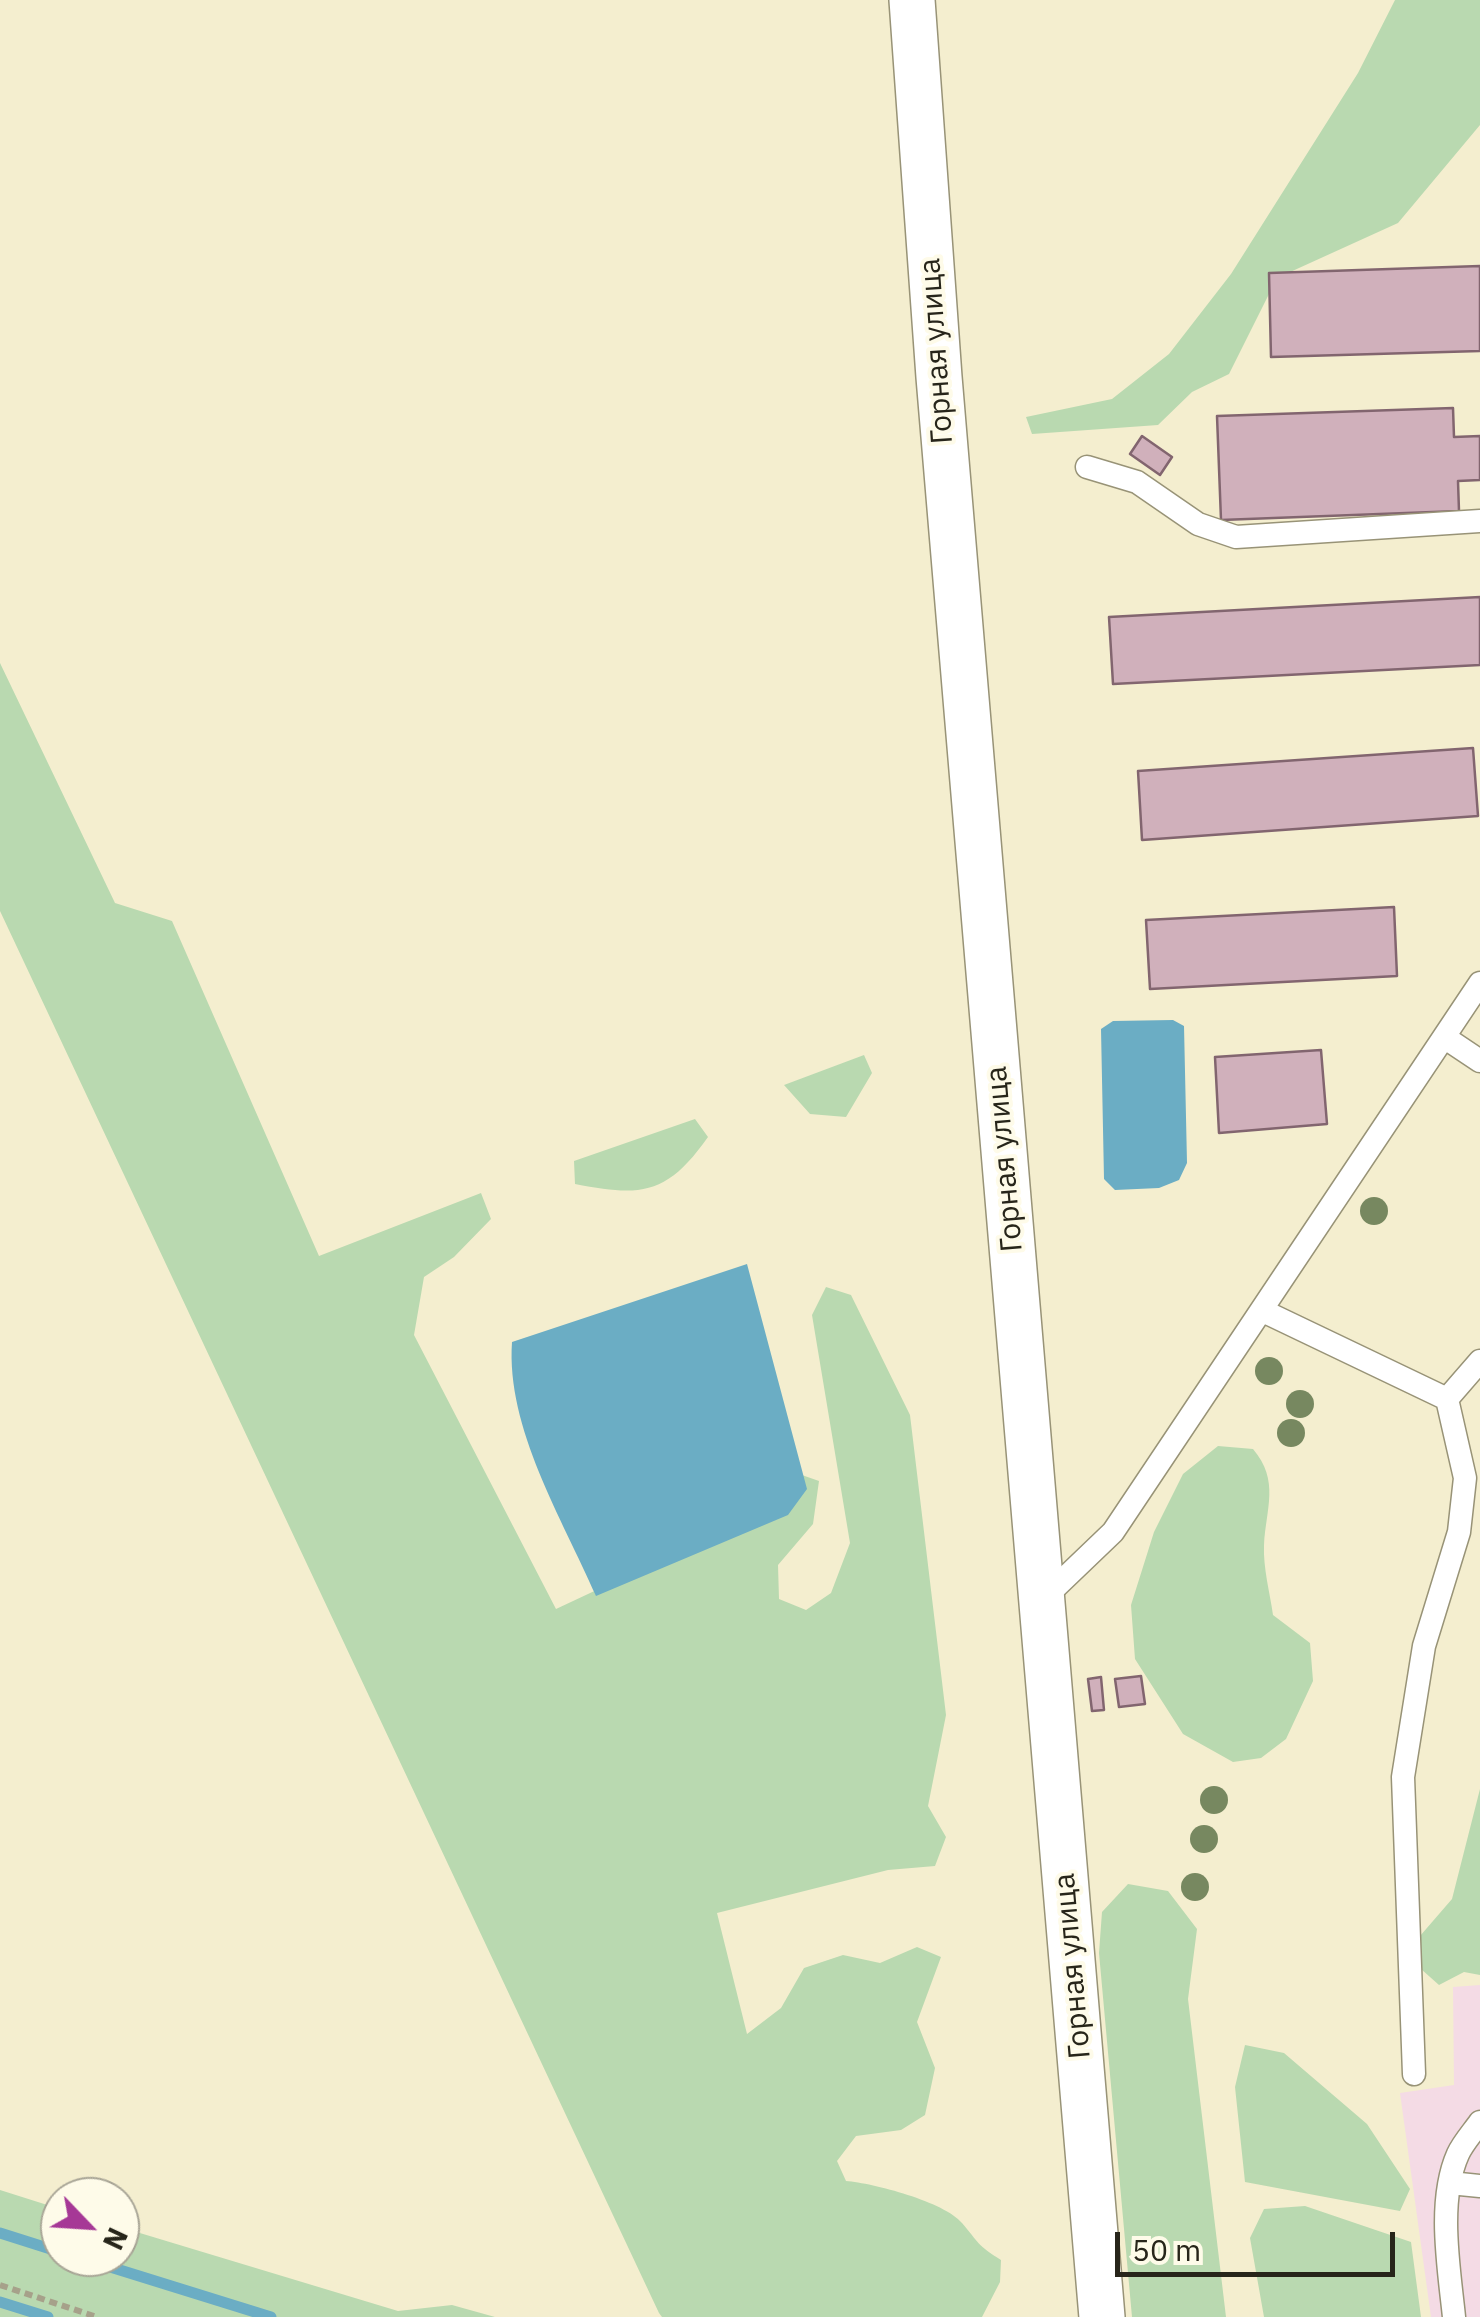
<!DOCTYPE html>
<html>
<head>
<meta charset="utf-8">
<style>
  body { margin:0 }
  #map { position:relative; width:1480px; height:2317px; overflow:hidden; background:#f4eecf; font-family:"IBM Plex Sans",sans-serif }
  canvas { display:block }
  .north { position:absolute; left:40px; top:2177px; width:100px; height:100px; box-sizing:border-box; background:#fefbe9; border:2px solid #a8a596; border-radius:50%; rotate:115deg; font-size:28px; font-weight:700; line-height:40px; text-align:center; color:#27251a }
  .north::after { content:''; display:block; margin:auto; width:35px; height:45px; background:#a63896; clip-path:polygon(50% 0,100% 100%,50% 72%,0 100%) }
  .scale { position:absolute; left:1115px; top:2232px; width:280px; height:45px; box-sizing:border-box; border:5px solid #27251a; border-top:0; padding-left:12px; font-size:30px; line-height:35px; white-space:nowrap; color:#27251a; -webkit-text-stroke:8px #fefbe9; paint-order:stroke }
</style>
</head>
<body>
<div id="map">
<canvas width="1480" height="2317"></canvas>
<div class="north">N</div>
<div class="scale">50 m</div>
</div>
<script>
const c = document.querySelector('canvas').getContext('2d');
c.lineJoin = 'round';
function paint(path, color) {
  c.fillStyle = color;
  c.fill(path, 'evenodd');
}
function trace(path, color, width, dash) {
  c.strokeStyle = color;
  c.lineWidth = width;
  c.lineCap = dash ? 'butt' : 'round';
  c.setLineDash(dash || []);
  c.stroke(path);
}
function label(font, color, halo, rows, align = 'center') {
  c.font = font + ' "IBM Plex Sans",sans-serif';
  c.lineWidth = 8;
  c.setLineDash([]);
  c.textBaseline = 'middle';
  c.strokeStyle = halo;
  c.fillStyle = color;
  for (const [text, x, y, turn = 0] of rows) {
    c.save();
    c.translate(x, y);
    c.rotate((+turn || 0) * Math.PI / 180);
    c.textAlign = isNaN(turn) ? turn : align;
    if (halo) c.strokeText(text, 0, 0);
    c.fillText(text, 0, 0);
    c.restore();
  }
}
paint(new Path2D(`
  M 1480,1985 L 1480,2317 L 1431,2317 L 1400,2093 L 1454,2085 L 1453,1987 Z`), '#f4dbe5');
paint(new Path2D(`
  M 1395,0 L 1480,0 L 1480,125 L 1398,223 L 1277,278 L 1229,374 L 1192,392 L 1158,425 L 1032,434 L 1026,417 L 1112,399 L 1169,354 L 1231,274 L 1358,73 Z
  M 0,663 L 115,903 L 172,921 L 319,1256 L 481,1193 L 491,1219 L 454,1257 L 424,1277 L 414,1335 L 556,1609 L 684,1549 L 799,1474 L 819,1481 L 813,1524 L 778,1565 L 779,1599 L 806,1610 L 831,1593 L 850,1543 L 812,1315 L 826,1287 L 851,1295 L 910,1415 L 946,1715 L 928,1806 L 946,1837 L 935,1866 L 888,1870 L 717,1913 L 747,2034 L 781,2008 L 804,1968 L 843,1955 L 880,1963 L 917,1947 L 941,1957 L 917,2022 L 935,2068 L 925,2115 L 901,2130 L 856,2136 L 837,2161 L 846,2181 C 873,2183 945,2202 962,2223 C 979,2243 977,2245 1001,2260 L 1000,2282 L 982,2317 L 662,2317 L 659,2313 L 0,911 Z
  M 864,1055 L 872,1073 L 846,1117 L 810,1114 L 784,1085 Z
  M 695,1119 L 708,1137 C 667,1195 642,1197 575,1184 L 574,1161 Z
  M 1218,1446 L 1253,1449 C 1280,1481 1266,1508 1264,1545 C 1263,1568 1270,1593 1273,1615 L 1310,1643 L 1313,1681 L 1286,1739 L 1261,1758 L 1233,1762 L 1183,1734 L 1135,1659 L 1131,1605 L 1154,1532 L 1183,1474 Z
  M 1480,1789 L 1480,1975 L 1464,1972 L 1439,1985 L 1421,1969 L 1420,1936 L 1452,1899 Z
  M 1128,1884 L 1168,1891 L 1197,1929 L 1188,1999 L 1226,2317 L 1132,2317 L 1099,1953 L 1102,1912 Z
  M 1245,2045 L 1284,2053 L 1367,2124 L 1410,2189 L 1400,2211 L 1245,2182 L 1235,2087 Z
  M 0,2190 L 60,2209 L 60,2257 L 120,2257 L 120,2227 L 398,2311 L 452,2305 L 495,2317 L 0,2317 Z
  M 1305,2206 L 1411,2242 L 1421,2317 L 1264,2317 L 1250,2238 L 1264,2209 Z`), '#b9d9b0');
paint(new Path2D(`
  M 1173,1020 L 1184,1026 L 1187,1163 L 1179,1180 L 1159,1188 L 1115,1190 L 1104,1179 L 1101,1029 L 1113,1021 Z
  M 747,1264 L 807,1489 L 788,1515 L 596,1596 C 562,1518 506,1428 512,1342 Z`), '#6badc4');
trace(new Path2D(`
  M 0,2233 L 60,2252
  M 78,2257 L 271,2317
  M 0,2302 L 48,2317`), '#6badc4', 11);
const building = new Path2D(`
  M 1480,266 L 1480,351 L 1271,357 L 1269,273 Z
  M 1453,408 L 1454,437 L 1480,436 L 1480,480 L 1458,481 L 1459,511 L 1221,520 L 1217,416 Z
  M 1142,436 L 1172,457 L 1160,475 L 1130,454 Z
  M 1480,597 L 1480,665 L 1113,684 L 1109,617 Z
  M 1473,748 L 1478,816 L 1142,840 L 1138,771 Z
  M 1394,907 L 1397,976 L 1150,989 L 1146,920 Z
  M 1321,1050 L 1327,1124 L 1219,1133 L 1215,1057 Z
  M 1141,1676 L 1145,1704 L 1119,1707 L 1115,1679 Z
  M 1101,1677 L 1104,1710 L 1092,1711 L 1088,1679 Z`);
paint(building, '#d0b0bb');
trace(building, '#82656f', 2.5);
const service = new Path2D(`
  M 1087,467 L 1137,482 L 1198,524 L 1236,537 L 1480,521
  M 1444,1037 L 1480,1061
  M 1263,1311 L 1447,1399
  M 1042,1600 L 1113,1532 L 1480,983
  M 1414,2074 L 1403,1777 L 1424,1646 L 1459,1532 L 1465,1478 L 1447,1399 L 1480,1361
  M 1450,2183 L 1480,2186
  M 1454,2317 C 1449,2268 1437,2201 1458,2154 C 1463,2143 1473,2132 1480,2122`);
const minor = new Path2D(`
  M 912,0 L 939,377 L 1102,2317`);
trace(service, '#989377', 25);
trace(minor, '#989377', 48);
trace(new Path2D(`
  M 0,2285 L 97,2317`), '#a6a18a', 6, [8, 5]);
trace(service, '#fff', 22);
trace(minor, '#fff', 45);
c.fillStyle = '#778860';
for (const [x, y] of [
  [1374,1211],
  [1269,1371],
  [1300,1404],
  [1291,1433],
  [1214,1800],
  [1204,1839],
  [1195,1887]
]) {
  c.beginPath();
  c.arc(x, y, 14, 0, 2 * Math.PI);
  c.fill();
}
label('30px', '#27251a', '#fefbe9', [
  ["Горная улица",937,351,-94],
  ["Горная улица",1005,1159,-95],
  ["Горная улица",1073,1966,-95]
]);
</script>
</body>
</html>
